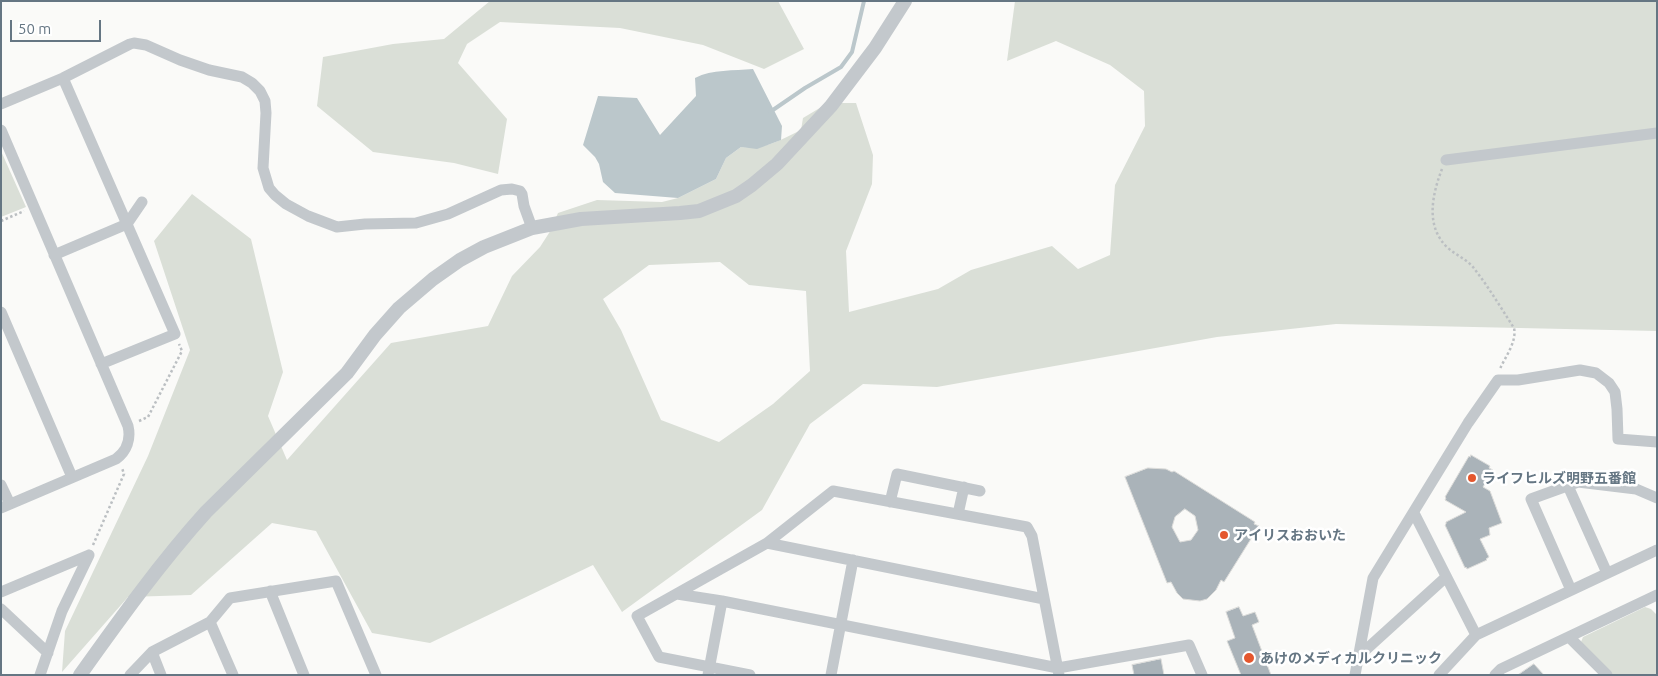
<!DOCTYPE html>
<html>
<head>
<meta charset="utf-8">
<style>
  body { margin:0 }
  #map { position:relative; width:1658px; height:676px; overflow:hidden; background:#fafaf8; font-family:Ubuntu,sans-serif }
  canvas { display:block }
  .frame { position:absolute; inset:0; border:2px solid #657683; pointer-events:none }
  .scale { position:absolute; left:10px; top:20px; width:91px; height:22px; box-sizing:border-box; border:2px solid #657683; border-top:0; padding-left:6px; font-size:15px; line-height:18px; white-space:nowrap; color:#657683; -webkit-text-stroke:4px #fff; paint-order:stroke }
</style>
</head>
<body>
<div id="map">
<canvas width="1658" height="676"></canvas>
<div class="frame"></div>
<div class="scale">50 m</div>
</div>
<script>
const c = document.querySelector('canvas').getContext('2d');
c.lineJoin = 'round';
function paint(path, color) {
  c.fillStyle = color;
  c.fill(path, 'evenodd');
}
function trace(path, color, width, dash) {
  c.strokeStyle = color;
  c.lineWidth = width;
  c.lineCap = dash ? 'butt' : 'round';
  c.setLineDash(dash || []);
  c.stroke(path);
}
function label(font, color, halo, rows, align = 'center') {
  c.font = font + ' Ubuntu,"Noto Sans JP",sans-serif';
  c.lineWidth = 5;
  c.setLineDash([]);
  c.textBaseline = 'middle';
  c.strokeStyle = halo;
  c.fillStyle = color;
  for (const [text, x, y, turn = 0] of rows) {
    c.save();
    c.translate(x, y);
    c.rotate((+turn || 0) * Math.PI / 180);
    c.textAlign = isNaN(turn) ? turn : align;
    if (halo) c.strokeText(text, 0, 0);
    c.fillText(text, 0, 0);
    c.restore();
  }
}
paint(new Path2D(`
  M 490,1 L 778,1 L 804,49 L 764,69 L 703,45 L 620,28 L 500,22 L 467,44 L 458,63 L 507,119 L 498,174 L 454,163 L 373,152 L 317,106 L 323,57 L 393,44 L 444,39 Z
  M 1015,1 L 1657,1 L 1657,331 L 1336,324 L 1217,337 L 937,387 L 863,384 L 810,424 L 762,510 L 622,612 L 593,565 L 430,643 L 372,633 L 316,531 L 272,523 L 191,595 L 128,597 L 62,672 L 65,631 L 148,456 L 190,350 L 154,241 L 192,194 L 251,239 L 283,372 L 268,416 L 287,460 L 391,343 L 488,326 L 512,276 L 540,247 L 549,233 L 558,213 L 597,200 L 662,202 L 678,198 L 716,179 L 726,158 L 741,147 C 766,149 779,141 801,130 L 803,118 L 828,103 L 856,103 L 873,155 L 872,184 L 846,251 L 849,312 L 938,289 L 971,270 L 1052,246 L 1078,269 L 1110,255 L 1115,185 L 1145,126 L 1144,91 L 1110,65 L 1056,41 L 1007,61 ZM 720,262 L 749,285 L 806,291 L 810,371 L 773,404 L 719,442 L 661,420 L 621,330 L 603,299 L 649,265 Z
  M 1,151 L 26,207 L 1,217 Z
  M 1645,607 L 1651,609 L 1657,615 L 1657,675 L 1613,675 L 1581,642 L 1583,637 Z`), '#dadfd7');
paint(new Path2D(`
  M 753,69 L 782,126 L 781,140 L 757,149 L 741,147 L 726,158 L 716,179 L 678,198 L 615,193 L 603,182 L 599,164 L 595,157 L 583,145 L 598,96 L 637,98 L 660,135 L 696,96 L 695,78 C 712,69 734,71 753,69 Z`), '#bbc7cb');
trace(new Path2D(`
  M 770,112 L 805,88 L 841,67 L 852,52 L 864,1`), '#bbc7cb', 4);
const building = new Path2D(`
  M 1471,455 L 1490,466 L 1489,468 L 1493,470 L 1483,487 L 1490,491 L 1502,523 L 1489,528 L 1490,535 L 1480,539 L 1489,557 L 1486,559 L 1487,560 L 1467,569 L 1466,567 L 1465,568 L 1445,525 L 1446,524 L 1446,522 L 1466,512 L 1445,500 L 1446,498 L 1445,497 L 1469,456 L 1470,457 Z
  M 1148,468 L 1166,469 L 1172,472 L 1174,471 L 1255,522 L 1254,524 L 1259,526 L 1224,582 L 1221,580 L 1216,590 L 1207,599 L 1200,601 L 1183,599 L 1177,593 L 1171,582 L 1167,583 L 1125,477 ZM 1185,509 L 1195,516 L 1198,530 L 1191,540 L 1180,542 L 1172,527 L 1175,517 Z
  M 1239,607 L 1243,616 L 1255,612 L 1259,622 L 1252,625 L 1271,675 L 1241,675 L 1227,641 L 1235,638 L 1226,612 Z
  M 1161,659 L 1164,675 L 1134,675 L 1132,665 Z
  M 1534,664 L 1544,675 L 1518,675 Z`);
paint(building, '#aab3b9');
trace(building, '#dcdcda', 1);
trace(new Path2D(`
  M 1442,169 C 1432,195 1425,227 1448,248 C 1456,255 1466,259 1473,267 C 1488,286 1501,308 1514,328 C 1517,342 1505,357 1500,369
  M 1,221 L 24,211
  M 139,421 L 148,417 L 182,351 L 179,344
  M 93,545 L 124,474 L 122,468`), '#bbbfc2', 2.5, [2.5, 2.5]);
trace(new Path2D(`
  M 63,78 L 175,334 L 101,364
  M 1,104 L 63,78 L 130,44 L 134,43 L 146,45 L 180,60 L 209,70 L 242,77 L 252,83 L 260,91 L 265,101 L 266,113 L 263,168 L 269,188 L 275,195 L 286,204 L 308,216 L 337,227 L 365,224 L 416,223 L 448,214 L 501,190 L 512,189 L 520,191 L 522,194 L 524,206 L 532,228
  M 1,130 L 128,426 C 131,439 127,451 116,459 L 1,508
  M 1446,160 L 1657,133
  M 54,255 L 127,224 L 142,202
  M 1,312 L 72,477
  M 1,485 L 10,504
  M 1568,486 L 1607,573
  M 890,502 L 897,474 L 980,491
  M 1414,513 L 1476,635
  M 958,514 L 964,487
  M 767,543 L 1044,599
  M 1571,590 L 1531,499 L 1578,482 L 1636,489 L 1657,498
  M 270,591 L 304,675
  M 1,592 L 89,555
  M 677,594 L 722,601 L 1058,668 L 1189,645 L 1202,675
  M 1,609 L 48,653
  M 210,622 L 233,675
  M 1569,637 L 1607,675
  M 152,652 L 161,675
  M 1359,656 L 1446,577
  M 40,675 L 62,611 L 89,555
  M 130,675 L 152,652 L 210,622 L 230,598 L 336,581 L 376,675
  M 708,675 L 722,601
  M 750,675 L 659,657 L 637,616 L 767,543 L 833,491 L 1027,527 L 1032,536 L 1059,675
  M 831,675 L 853,560
  M 1355,675 L 1373,578 L 1468,423 L 1498,380 L 1518,380 L 1580,370 L 1596,373 L 1609,383 L 1615,392 L 1617,409 L 1618,439 L 1657,442
  M 1439,675 L 1476,635 L 1657,550
  M 1495,675 L 1501,669 L 1657,595`), '#c3c8cc', 11);
trace(new Path2D(`
  M 80,675 C 120,619 160,563 206,512 L 347,373 L 375,335 L 399,308 L 433,279 L 460,260 L 484,247 L 532,228 L 581,219 L 680,213 L 699,211 L 736,196 L 752,185 L 777,164 L 831,106 L 875,48 L 905,1`), '#c3c8cc', 14);
for (const [x, y, r, color] of [
  [1472,478,5,"#e4572e"],
  [1224,535,5,"#e4572e"],
  [1249,658,6,"#e4572e"]
]) {
  const dot = new Path2D();
  dot.arc(x, y, r, 0, 2 * Math.PI);
  c.fillStyle = color;
  c.fill(dot);
  trace(dot, '#fff', 2);
}
label('bold 14px', '#657683', '#fff', [
  ["ライフヒルズ明野五番館",1482,478],
  ["アイリスおおいた",1234,535],
  ["あけのメディカルクリニック",1260,658]
], 'left');
</script>
</body>
</html>
